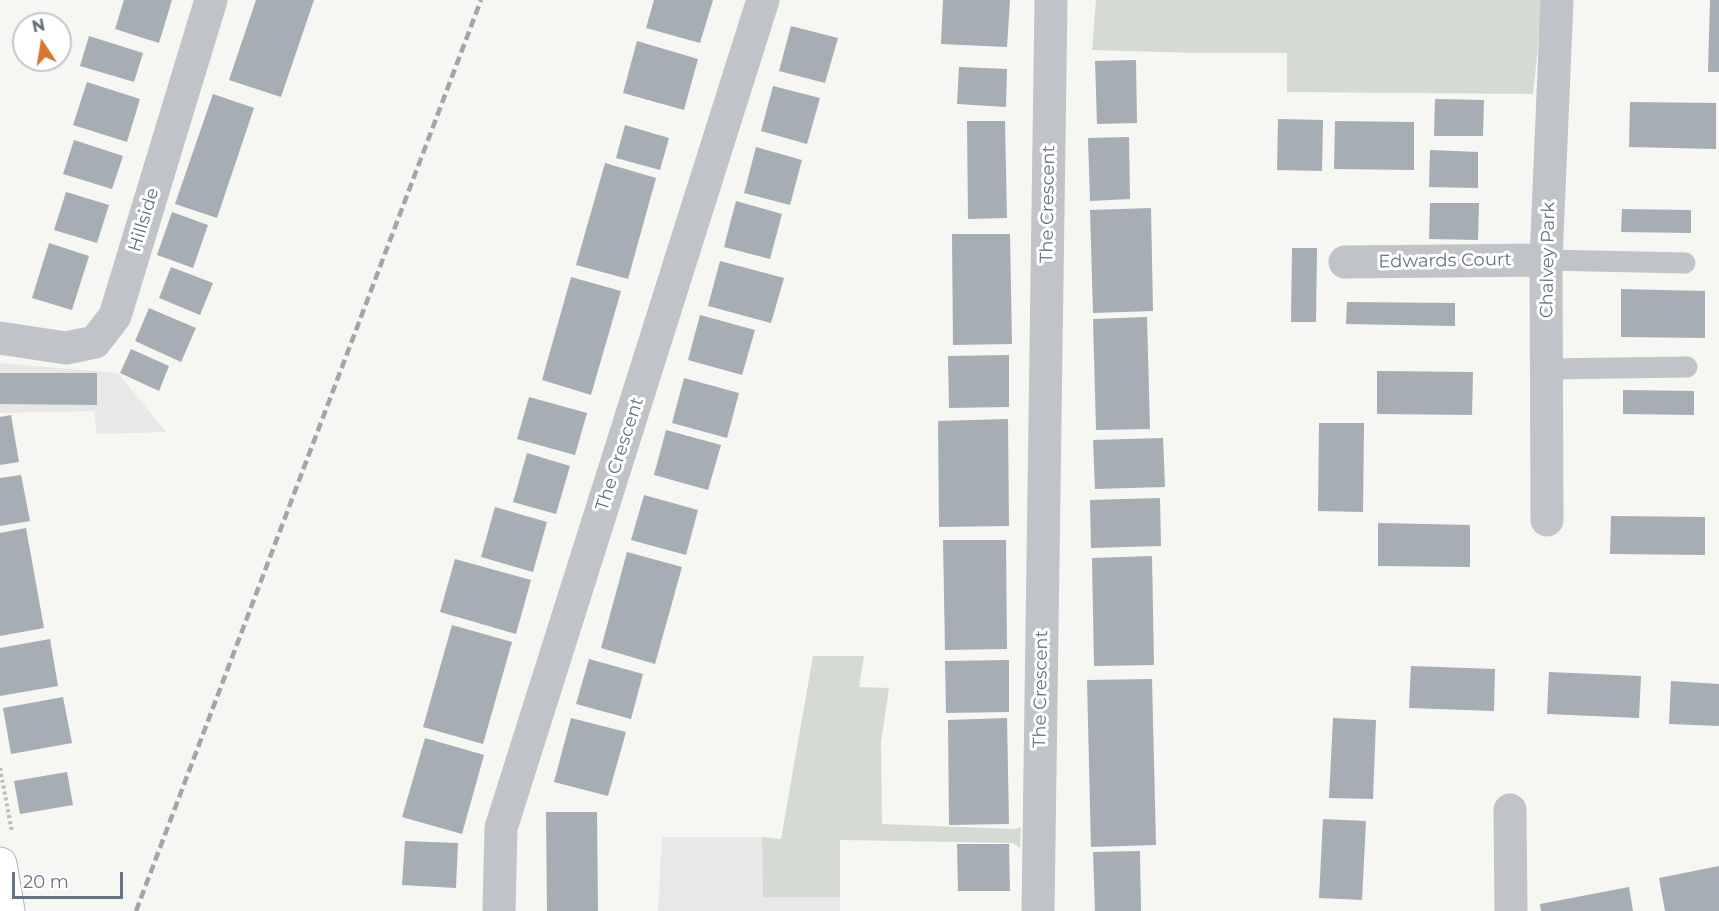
<!DOCTYPE html>
<html>
<head>
<meta charset="utf-8">
<style>
  body { margin:0 }
  #map { position:relative; width:1719px; height:911px; overflow:hidden; background:#f6f6f3; font-family:Montserrat,sans-serif }
  canvas { display:block }
  .north { position:absolute; left:12px; top:12px; width:60px; height:60px; box-sizing:border-box; background:#fff; border:2px solid #c2c7cd; border-radius:50%; rotate:348deg; font-size:16px; font-weight:700; line-height:24px; text-align:center; color:#677282 }
  .north::after { content:''; display:block; margin:auto; width:21px; height:27px; background:#d77532; clip-path:polygon(50% 0,100% 100%,50% 72%,0 100%) }
  .scale { position:absolute; left:12px; top:872px; width:111px; height:27px; box-sizing:border-box; border:3px solid #677282; border-top:0; padding-left:8px; font-size:18px; line-height:21px; white-space:nowrap; color:#677282; -webkit-text-stroke:4px #fff; paint-order:stroke }
</style>
</head>
<body>
<div id="map">
<canvas width="1719" height="911"></canvas>
<div class="north">N</div>
<div class="scale">20 m</div>
</div>
<script>
const c = document.querySelector('canvas').getContext('2d');
c.lineJoin = 'round';
function paint(path, color) {
  c.fillStyle = color;
  c.fill(path, 'evenodd');
}
function trace(path, color, width, dash) {
  c.strokeStyle = color;
  c.lineWidth = width;
  c.lineCap = dash ? 'butt' : 'round';
  c.setLineDash(dash || []);
  c.stroke(path);
}
function label(font, color, halo, rows, align = 'center') {
  c.font = font + ' Montserrat,sans-serif';
  c.lineWidth = 6;
  c.setLineDash([]);
  c.textBaseline = 'middle';
  c.strokeStyle = halo;
  c.fillStyle = color;
  for (const [text, x, y, turn = 0] of rows) {
    c.save();
    c.translate(x, y);
    c.rotate((+turn || 0) * Math.PI / 180);
    c.textAlign = isNaN(turn) ? turn : align;
    if (halo) c.strokeText(text, 0, 0);
    c.fillText(text, 0, 0);
    c.restore();
  }
}
paint(new Path2D(`
  M 0,363 L 118,373 L 166,432 L 97,434 L 94,411 L 0,413 Z
  M 662,837 L 762,837 L 763,897 L 840,897 L 840,911 L 658,911 Z`), '#e7e8e7');
paint(new Path2D(`
  M 1096,0 L 1543,0 L 1533,94 L 1287,92 L 1287,53 L 1196,53 L 1092,50 Z
  M 813,656 L 864,656 L 859,687 L 889,688 L 881,742 L 882,824 L 1014,829 L 1021,827 L 1020,848 L 1013,843 L 840,840 L 840,897 L 763,897 L 762,837 L 781,839 Z`), '#d5dbd3');
paint(new Path2D(`
  M 124,0 L 172,0 L 159,43 L 115,29 Z
  M 256,0 L 314,0 L 281,97 L 229,80 Z
  M 654,0 L 713,0 L 700,43 L 646,28 Z
  M 943,0 L 1010,0 L 1007,47 L 941,44 Z
  M 1710,0 L 1719,0 L 1719,72 L 1708,72 Z
  M 791,26 L 838,38 L 825,83 L 779,71 Z
  M 89,36 L 143,53 L 134,82 L 80,66 Z
  M 637,41 L 698,59 L 684,110 L 623,93 Z
  M 1136,60 L 1137,123 L 1097,124 L 1095,61 Z
  M 959,67 L 1007,69 L 1006,107 L 957,104 Z
  M 87,82 L 140,99 L 127,142 L 73,125 Z
  M 773,86 L 820,98 L 807,144 L 761,131 Z
  M 213,94 L 254,108 L 217,218 L 175,204 Z
  M 1435,99 L 1484,100 L 1483,136 L 1434,136 Z
  M 1630,102 L 1716,103 L 1716,149 L 1629,147 Z
  M 1278,119 L 1323,120 L 1322,171 L 1277,170 Z
  M 967,121 L 1005,121 L 1007,218 L 968,219 Z
  M 1335,121 L 1414,122 L 1414,170 L 1334,169 Z
  M 625,125 L 669,138 L 660,170 L 616,158 Z
  M 1129,137 L 1130,199 L 1090,201 L 1088,138 Z
  M 74,140 L 123,156 L 112,189 L 63,174 Z
  M 756,147 L 802,160 L 790,205 L 744,193 Z
  M 1430,150 L 1478,152 L 1478,188 L 1429,187 Z
  M 605,163 L 656,178 L 628,279 L 576,265 Z
  M 66,192 L 109,205 L 97,243 L 54,230 Z
  M 736,201 L 782,214 L 770,259 L 724,247 Z
  M 1430,203 L 1479,203 L 1478,240 L 1429,239 Z
  M 1151,208 L 1153,311 L 1093,313 L 1090,210 Z
  M 1622,209 L 1691,210 L 1691,233 L 1621,232 Z
  M 172,212 L 208,225 L 193,268 L 157,255 Z
  M 952,234 L 1010,234 L 1012,344 L 953,345 Z
  M 49,243 L 89,256 L 72,310 L 32,298 Z
  M 1292,248 L 1317,248 L 1316,322 L 1291,322 Z
  M 720,261 L 784,278 L 771,323 L 708,306 Z
  M 171,267 L 213,283 L 200,315 L 159,298 Z
  M 571,277 L 621,291 L 591,395 L 542,380 Z
  M 1621,289 L 1705,291 L 1705,338 L 1621,337 Z
  M 1347,302 L 1455,303 L 1455,326 L 1346,324 Z
  M 149,308 L 196,328 L 181,362 L 135,341 Z
  M 700,315 L 755,330 L 742,375 L 688,360 Z
  M 1147,317 L 1150,429 L 1096,430 L 1093,319 Z
  M 131,349 L 169,366 L 159,391 L 120,373 Z
  M 1009,355 L 1009,407 L 949,408 L 948,356 Z
  M 1377,371 L 1473,372 L 1472,415 L 1377,414 Z
  M 0,373 L 97,373 L 97,405 L 0,404 Z
  M 684,378 L 739,393 L 727,438 L 672,423 Z
  M 1623,390 L 1694,391 L 1694,415 L 1623,414 Z
  M 529,397 L 587,413 L 575,455 L 517,439 Z
  M 11,415 L 19,462 L 0,465 L 0,417 Z
  M 1008,419 L 1009,526 L 939,527 L 938,421 Z
  M 1319,423 L 1364,423 L 1363,512 L 1318,511 Z
  M 666,430 L 721,445 L 708,490 L 654,475 Z
  M 1163,438 L 1165,487 L 1095,489 L 1093,440 Z
  M 527,453 L 570,466 L 556,514 L 513,502 Z
  M 21,475 L 30,521 L 0,526 L 0,478 Z
  M 644,495 L 698,510 L 686,555 L 631,540 Z
  M 1160,498 L 1161,546 L 1091,548 L 1090,500 Z
  M 495,507 L 547,522 L 533,572 L 481,557 Z
  M 1611,516 L 1705,517 L 1705,555 L 1610,554 Z
  M 1378,523 L 1470,525 L 1470,567 L 1378,566 Z
  M 26,528 L 44,628 L 0,636 L 0,533 Z
  M 943,540 L 1006,540 L 1007,649 L 945,650 Z
  M 627,552 L 682,567 L 655,664 L 601,648 Z
  M 1152,556 L 1154,665 L 1094,666 L 1092,558 Z
  M 455,559 L 531,580 L 516,634 L 440,612 Z
  M 452,625 L 512,642 L 483,744 L 423,727 Z
  M 50,639 L 58,686 L 0,696 L 0,648 Z
  M 589,659 L 643,674 L 631,719 L 576,704 Z
  M 1009,660 L 1009,712 L 946,713 L 945,661 Z
  M 1411,666 L 1495,669 L 1494,711 L 1409,708 Z
  M 1549,672 L 1641,676 L 1639,718 L 1547,714 Z
  M 1152,679 L 1156,845 L 1091,847 L 1087,680 Z
  M 1671,681 L 1719,684 L 1719,726 L 1669,724 Z
  M 63,697 L 72,743 L 11,754 L 3,708 Z
  M 571,718 L 626,732 L 608,796 L 554,782 Z
  M 1007,718 L 1009,824 L 949,825 L 948,720 Z
  M 1333,718 L 1376,720 L 1373,799 L 1329,798 Z
  M 425,738 L 484,755 L 462,834 L 402,817 Z
  M 67,772 L 73,805 L 20,814 L 14,781 Z
  M 546,812 L 597,812 L 598,911 L 547,911 Z
  M 1323,819 L 1366,821 L 1362,900 L 1319,898 Z
  M 405,841 L 458,843 L 456,888 L 402,885 Z
  M 957,844 L 1009,844 L 1010,891 L 958,891 Z
  M 1140,851 L 1141,911 L 1095,911 L 1093,852 Z
  M 1719,866 L 1719,911 L 1665,911 L 1659,878 Z
  M 1629,887 L 1633,911 L 1541,911 L 1540,904 Z`), '#a7adb4');
const secondary = new Path2D(`
  M 0,864 L 8,911`);
trace(secondary, '#b2b6bb', 35);
trace(new Path2D(`
  M 0,768 L 12,832`), '#babcbf', 4, [3, 3]);
trace(new Path2D(`
  M 1546,260 L 1685,263
  M 1547,369 L 1687,367`), '#c0c3c7', 21);
trace(new Path2D(`
  M 1345,262 L 1546,260
  M 0,338 L 66,348 L 95,342 L 115,316 L 211,0
  M 1547,520 L 1546,260 L 1557,0
  M 1510,810 L 1511,911
  M 499,911 L 501,828 L 763,0
  M 1038,911 L 1051,0`), '#c0c3c7', 33);
trace(secondary, '#fff', 33);
trace(new Path2D(`
  M 136,911 L 481,0`), '#a1a6ac', 4.5, [9, 4.5]);
label('18px', '#677282', '#fff', [
  ["The Crescent",1048,204,-89],
  ["Hillside",144,220,-73],
  ["Chalvey Park",1548,260,-89],
  ["Edwards Court",1445,261,-1],
  ["The Crescent",620,454,-72],
  ["The Crescent",1041,689,-89]
]);
</script>
</body>
</html>
